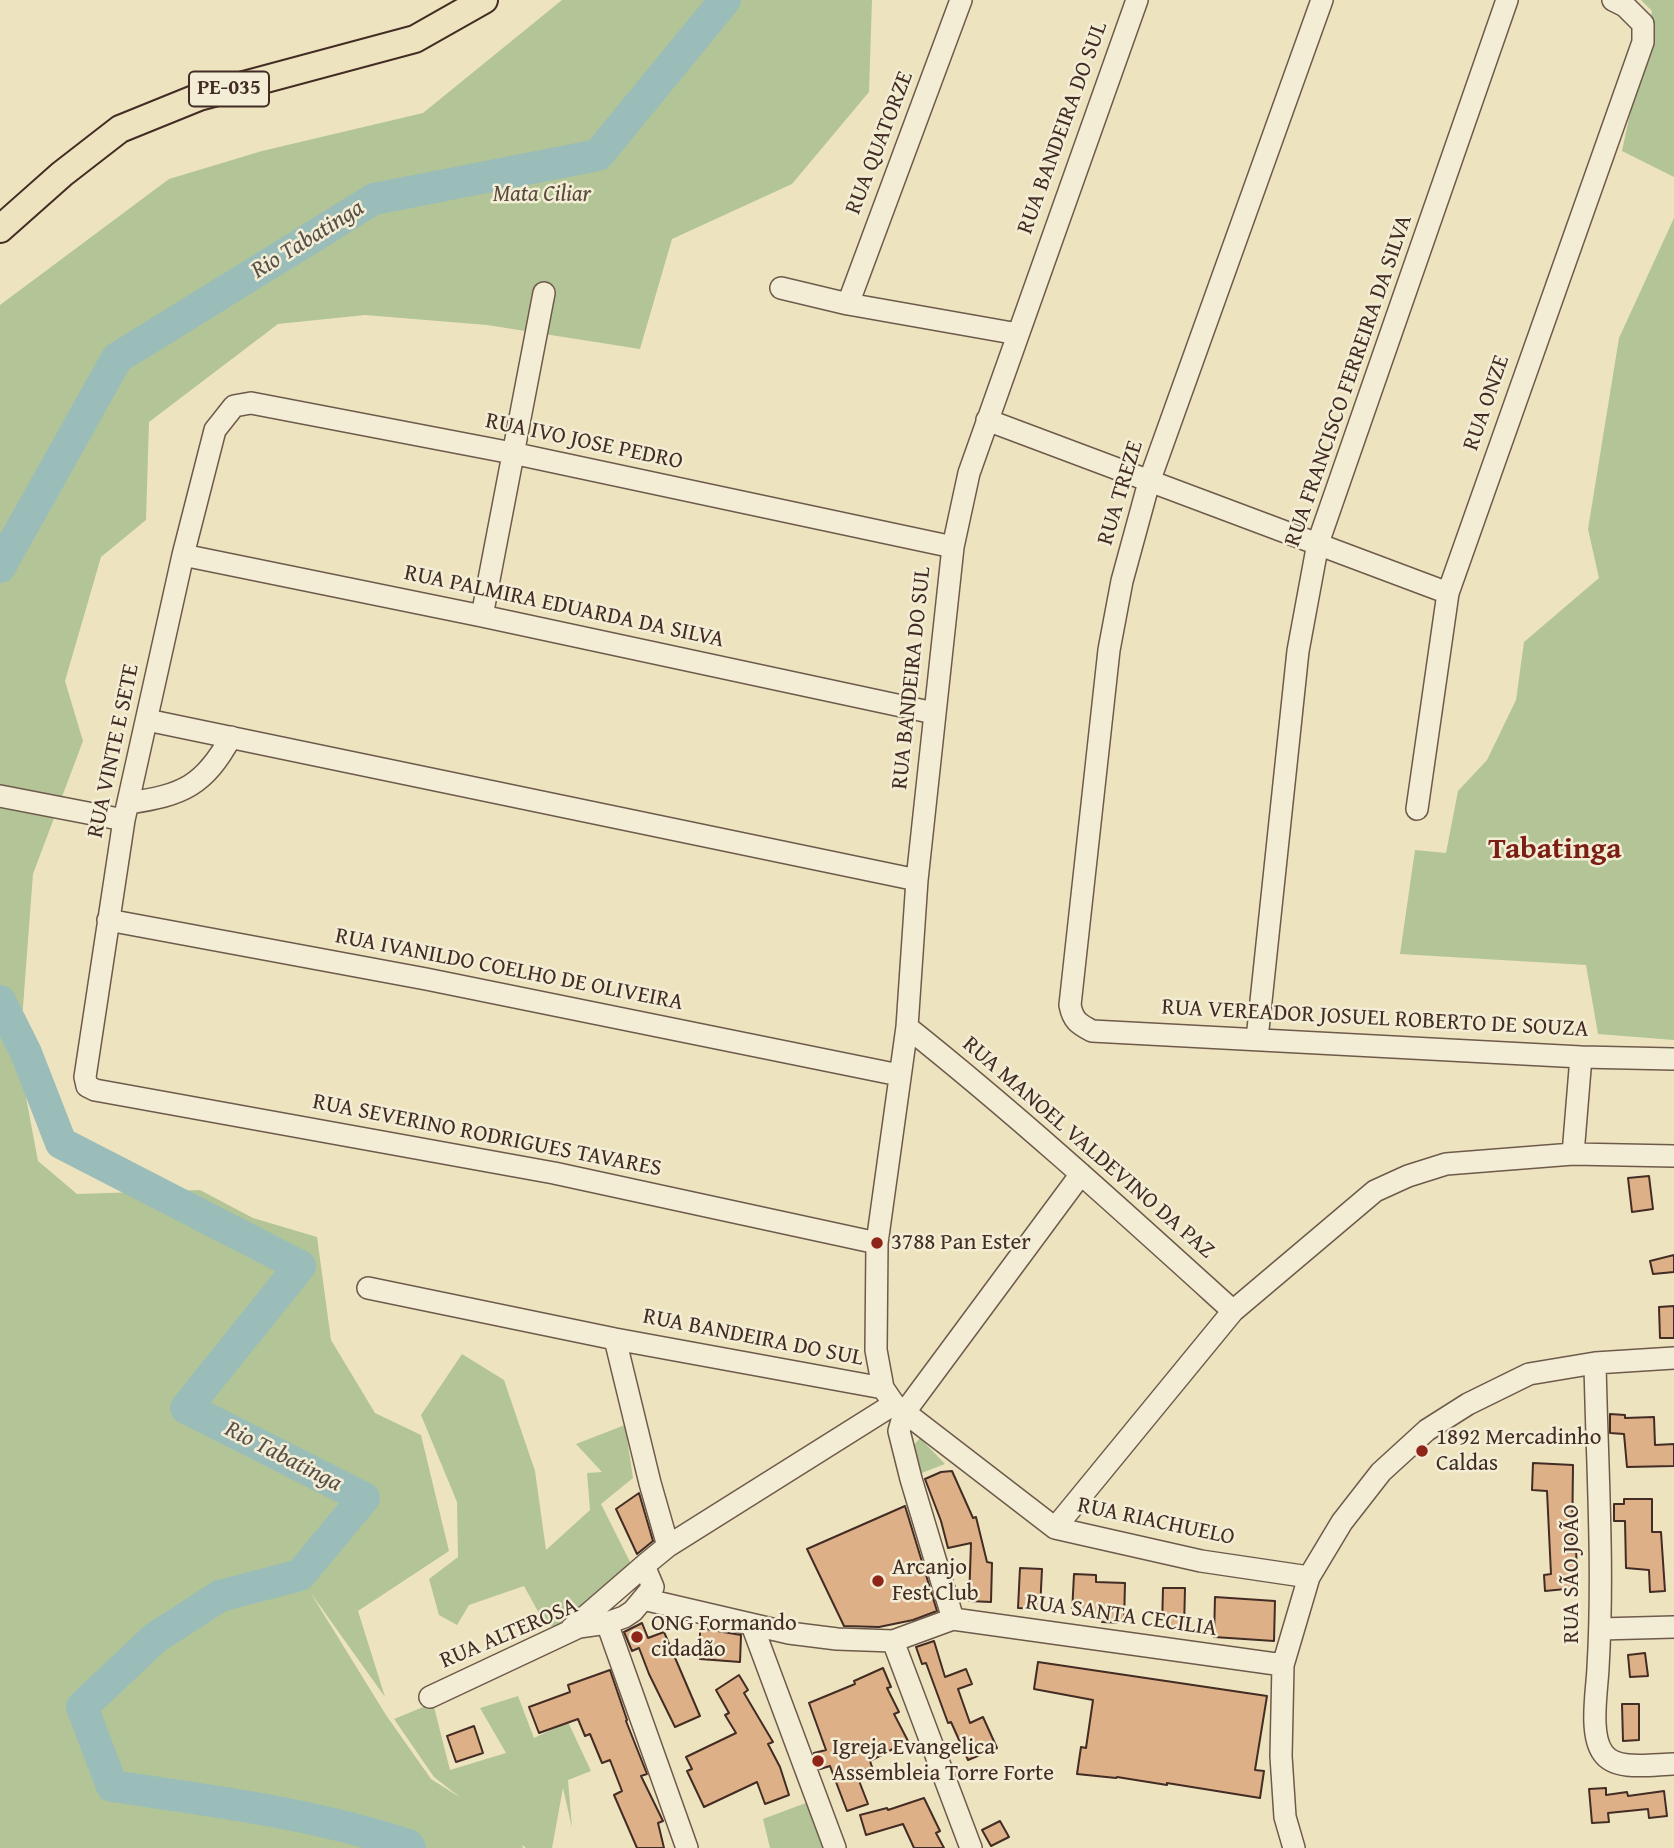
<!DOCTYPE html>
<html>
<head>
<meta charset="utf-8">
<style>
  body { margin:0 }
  canvas { display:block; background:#ede3bf }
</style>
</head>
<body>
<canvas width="1674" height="1848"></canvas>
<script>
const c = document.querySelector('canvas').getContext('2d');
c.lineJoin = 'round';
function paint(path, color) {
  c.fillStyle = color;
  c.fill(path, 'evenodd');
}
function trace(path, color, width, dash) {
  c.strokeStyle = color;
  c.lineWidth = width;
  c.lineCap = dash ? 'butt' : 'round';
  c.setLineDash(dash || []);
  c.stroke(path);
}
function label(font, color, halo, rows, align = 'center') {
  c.font = font + ' "Gentium Book Plus",serif';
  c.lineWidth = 5;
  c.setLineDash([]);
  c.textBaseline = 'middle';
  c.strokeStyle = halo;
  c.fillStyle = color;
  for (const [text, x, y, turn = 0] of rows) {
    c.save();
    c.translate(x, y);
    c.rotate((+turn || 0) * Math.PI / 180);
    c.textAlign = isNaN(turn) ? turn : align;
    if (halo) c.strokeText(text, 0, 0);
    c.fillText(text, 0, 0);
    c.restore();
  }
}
paint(new Path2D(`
  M 562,0 L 872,0 L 869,92 L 792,184 L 672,239 L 640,349 L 487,325 L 365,315 L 278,324 L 149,422 L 146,520 L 101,557 L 65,681 L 83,741 L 33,874 L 19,1060 L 38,1161 L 77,1194 L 200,1190 L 253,1218 L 317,1237 L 331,1340 L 375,1413 L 421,1435 L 449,1551 L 358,1611 L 385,1697 L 310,1592 L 386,1715 L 431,1779 L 461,1798 L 434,1777 L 394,1719 L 433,1703 L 450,1770 L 506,1753 L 480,1708 L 518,1696 L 534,1738 L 568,1722 L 591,1771 L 568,1780 L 572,1828 L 563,1788 L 552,1848 L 526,1848 L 522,1845 L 523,1848 L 0,1848 L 0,305 L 169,179 L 262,151 L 423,113 Z
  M 1641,0 L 1674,0 L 1674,177 L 1622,151 L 1652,11 Z
  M 1674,218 L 1674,1040 L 1598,1034 L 1586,965 L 1400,954 L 1415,850 L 1446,853 L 1458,791 L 1487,760 L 1516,700 L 1524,642 L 1599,578 L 1588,529 L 1619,338 Z
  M 462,1354 L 504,1380 L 535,1471 L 546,1550 L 590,1510 L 587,1473 L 602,1472 L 576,1444 L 625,1425 L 633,1478 L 601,1504 L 630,1562 L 616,1577 L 558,1626 L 546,1626 L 524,1586 L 469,1605 L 457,1625 L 439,1615 L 429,1579 L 458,1557 L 457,1502 L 421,1415 Z
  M 920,1438 L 945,1464 L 919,1474 L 908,1452 Z
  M 811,1801 L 826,1848 L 770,1848 L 763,1819 Z`), '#b3c596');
trace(new Path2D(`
  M 0,567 L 117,358 L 374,199 L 598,155 L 725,0
  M 0,1001 L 26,1053 L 61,1143 L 300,1266 L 186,1408 L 364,1498 L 300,1575 L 220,1596 L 155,1638 L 82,1707 L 112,1786 C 212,1801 312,1813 408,1845 L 410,1848`), '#9bbdb9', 32);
const building = new Path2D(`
  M 1649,1176 L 1653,1209 L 1632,1212 L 1628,1178 Z
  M 1674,1255 L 1674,1272 L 1653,1274 L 1650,1261 Z
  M 1674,1306 L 1674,1338 L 1660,1338 L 1659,1307 Z
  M 1610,1414 L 1625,1415 L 1625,1418 L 1654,1417 L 1655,1445 L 1674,1444 L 1674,1466 L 1627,1467 L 1624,1434 L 1610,1433 Z
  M 1533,1463 L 1573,1465 L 1572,1550 L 1576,1550 L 1577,1568 L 1574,1568 L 1576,1588 L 1545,1591 L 1544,1575 L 1551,1574 L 1547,1491 L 1532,1490 Z
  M 952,1471 L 973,1518 L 976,1517 L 987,1562 L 992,1563 L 991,1602 L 969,1601 L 971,1543 L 948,1548 L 941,1521 L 925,1479 L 941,1472 Z
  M 639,1493 L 653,1541 L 637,1554 L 616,1509 Z
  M 1624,1499 L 1652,1499 L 1652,1532 L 1661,1532 L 1665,1591 L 1650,1592 L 1649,1570 L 1626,1568 L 1625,1521 L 1614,1521 L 1614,1504 L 1624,1504 Z
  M 905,1506 L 937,1611 L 913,1620 L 879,1627 L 844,1626 L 807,1549 Z
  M 1020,1568 L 1042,1569 L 1040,1609 L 1018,1608 Z
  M 1074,1574 L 1096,1575 L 1096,1582 L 1125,1583 L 1124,1623 L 1102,1622 L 1102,1615 L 1072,1613 Z
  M 1163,1588 L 1185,1588 L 1184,1629 L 1162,1627 Z
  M 1215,1597 L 1275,1601 L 1274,1641 L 1214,1637 Z
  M 642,1623 L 648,1638 L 664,1632 L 700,1716 L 675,1727 L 649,1674 L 639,1648 L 632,1651 L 624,1632 Z
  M 700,1628 L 741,1635 L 740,1662 L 700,1659 Z
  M 934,1641 L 945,1677 L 966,1669 L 972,1684 L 958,1689 L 970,1723 L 983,1717 L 997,1748 L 968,1760 L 951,1722 L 948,1723 L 926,1663 L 922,1664 L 916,1647 Z
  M 1645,1653 L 1648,1676 L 1630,1677 L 1628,1655 Z
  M 1038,1662 L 1267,1696 L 1255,1770 L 1264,1771 L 1260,1798 L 1167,1783 L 1167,1785 L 1117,1777 L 1116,1778 L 1077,1774 L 1081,1747 L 1086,1748 L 1093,1700 L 1034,1689 Z
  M 883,1668 L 891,1687 L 887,1688 L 899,1712 L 894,1714 L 908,1741 L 870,1761 L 872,1767 L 856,1773 L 868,1804 L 847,1811 L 830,1766 L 820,1769 L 814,1753 L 826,1750 L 809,1703 L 855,1684 L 854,1681 Z
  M 610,1670 L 627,1720 L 626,1721 L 647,1774 L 641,1776 L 663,1821 L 658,1823 L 664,1848 L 637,1848 L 614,1795 L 622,1791 L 610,1760 L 602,1763 L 590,1734 L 585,1736 L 578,1719 L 539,1733 L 529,1707 L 570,1692 L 568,1685 Z
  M 739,1675 L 748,1690 L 744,1693 L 773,1742 L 768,1744 L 780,1767 L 789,1795 L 765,1804 L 757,1782 L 704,1807 L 687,1771 L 692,1769 L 686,1757 L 736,1733 L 725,1715 L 729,1713 L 716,1690 Z
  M 1622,1704 L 1639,1704 L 1639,1740 L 1623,1741 Z
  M 474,1726 L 483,1753 L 456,1762 L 447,1736 Z
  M 1606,1788 L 1606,1795 L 1627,1792 L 1628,1796 L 1664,1791 L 1667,1816 L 1649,1818 L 1648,1809 L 1608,1813 L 1609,1822 L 1592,1823 L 1589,1789 Z
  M 924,1798 L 940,1831 L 936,1833 L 944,1848 L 914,1848 L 903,1824 L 866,1835 L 860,1815 L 887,1808 L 888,1810 Z
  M 1000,1821 L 1009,1837 L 991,1846 L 982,1830 Z`);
paint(building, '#ddb088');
trace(building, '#432c24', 2);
const minor = new Path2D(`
  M 1137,0 L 969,473 L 953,547 L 917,880 L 907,1027 L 877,1243 L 876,1350 L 883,1388 L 894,1404 L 1055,1528 L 1201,1561 L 1309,1577
  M 1322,0 L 1149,482 L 1122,581 L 1109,650 L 1070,1005 C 1073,1021 1079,1024 1092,1031 L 1581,1057 L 1674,1059
  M 781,288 L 848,304 L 1018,334
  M 848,304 L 961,0
  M 987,420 L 1448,593
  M 183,555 L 482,616 L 934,713
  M 482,616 L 544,293
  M 147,720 L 917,880
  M 0,796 L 124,820
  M 129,803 C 183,795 204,786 231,737
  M 1417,809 L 1448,593 L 1643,42 L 1643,24 L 1625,6 L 1613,0
  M 108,920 L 426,979 L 899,1075
  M 907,1027 C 1020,1117 1126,1214 1233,1311
  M 1257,1039 L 1298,651 L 1318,543 L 1507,0
  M 1573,1154 L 1581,1057
  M 877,1243 L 554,1173 L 95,1090 L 87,1086 L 85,1077 L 124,820 L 183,555 L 215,430 L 234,406 L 251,403 L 512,453 L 953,547
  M 368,1288 L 615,1339 L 883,1388
  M 615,1339 L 650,1483 L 668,1546
  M 1595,1363 C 1597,1464 1604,1567 1598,1668 C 1597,1691 1589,1734 1603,1753 C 1616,1772 1654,1764 1674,1764
  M 1055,1528 L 1233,1311 L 1375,1191 L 1408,1176 L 1446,1164 L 1573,1154 L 1674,1156
  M 643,1599 L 789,1633 L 837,1639 L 893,1641 L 953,1619 L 1283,1665
  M 953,1619 L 911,1479 L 899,1431 L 904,1413 L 1081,1174
  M 607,1623 L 687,1848
  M 752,1625 L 835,1848
  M 571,1629 L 646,1564
  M 1600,1629 L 1674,1627
  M 893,1641 L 971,1848
  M 430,1697 L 579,1627 L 607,1623 L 624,1617 L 633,1611 L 653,1587 L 645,1568 L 646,1564 L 668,1546 L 894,1404
  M 1294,1848 L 1285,1817 L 1281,1756 L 1283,1665 L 1309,1577 L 1342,1522 L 1381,1472 L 1427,1430 L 1468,1404 L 1529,1374 L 1595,1363 L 1674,1358`);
const major = new Path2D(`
  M 0,229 L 62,174 L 120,129 L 199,97 L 415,39 L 484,0`);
trace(minor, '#6e5a4b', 24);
trace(major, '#432c24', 30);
trace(minor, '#f3edd5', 21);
trace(major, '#ede3bf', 26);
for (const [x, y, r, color] of [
  [877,1243,7,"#8f2418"],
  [1422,1451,7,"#8f2418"],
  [878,1581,7,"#8f2418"],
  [637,1637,7,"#8f2418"],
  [818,1761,7,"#8f2418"]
]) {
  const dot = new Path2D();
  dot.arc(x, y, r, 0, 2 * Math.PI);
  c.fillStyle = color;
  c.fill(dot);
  trace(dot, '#f3edd5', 2.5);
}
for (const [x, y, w] of [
  [229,89,80]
]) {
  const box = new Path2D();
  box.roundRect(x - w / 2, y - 17.5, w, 35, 5);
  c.fillStyle = '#f3edd5';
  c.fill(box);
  trace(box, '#432c24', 2);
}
label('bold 21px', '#432c24', null, [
  ["PE-035",229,89]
]);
label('23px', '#432c24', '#f3edd5', [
  ["RUA BANDEIRA DO SUL",1063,128,-70],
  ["RUA QUATORZE",880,143,-69],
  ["RUA FRANCISCO FERREIRA DA SILVA",1349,381,-71],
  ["RUA ONZE",1487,403,-71],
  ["RUA IVO JOSE PEDRO",584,442,12],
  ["RUA TREZE",1121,493,-73],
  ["RUA PALMIRA EDUARDA DA SILVA",564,607,12],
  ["RUA BANDEIRA DO SUL",912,678,-84],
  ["RUA VINTE E SETE",114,751,-78],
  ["RUA IVANILDO COELHO DE OLIVEIRA",509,970,11],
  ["RUA VEREADOR JOSUEL ROBERTO DE SOUZA",1375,1019,3],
  ["RUA SEVERINO RODRIGUES TAVARES",487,1136,11],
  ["RUA MANOEL VALDEVINO DA PAZ",1088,1148,41],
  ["RUA BANDEIRA DO SUL",753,1338,11],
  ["RUA RIACHUELO",1156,1522,12],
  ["RUA SÃO JOÃO",1572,1574,-90],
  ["RUA SANTA CECILIA",1121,1616,8],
  ["RUA ALTEROSA",509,1634,-23]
]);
label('italic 23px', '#594b3b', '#f3edd5', [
  ["Mata Ciliar",542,195]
]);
label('23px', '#432c24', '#f3edd5', [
  ["3788 Pan Ester",891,1243],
  ["1892 Mercadinho",1436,1438],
  ["Caldas",1436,1464],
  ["Arcanjo",892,1568],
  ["Fest Club",892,1594],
  ["ONG Formando",651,1624],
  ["cidadão",651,1650],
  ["Igreja Evangelica",832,1748],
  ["Assembleia Torre Forte",832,1774]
], 'left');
label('italic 24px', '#595049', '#f3edd5', [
  ["Rio Tabatinga",308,240,-32],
  ["Rio Tabatinga",283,1457,27]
]);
label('bold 30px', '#7a1f14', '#f3edd5', [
  ["Tabatinga",1555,850]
]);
</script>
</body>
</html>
